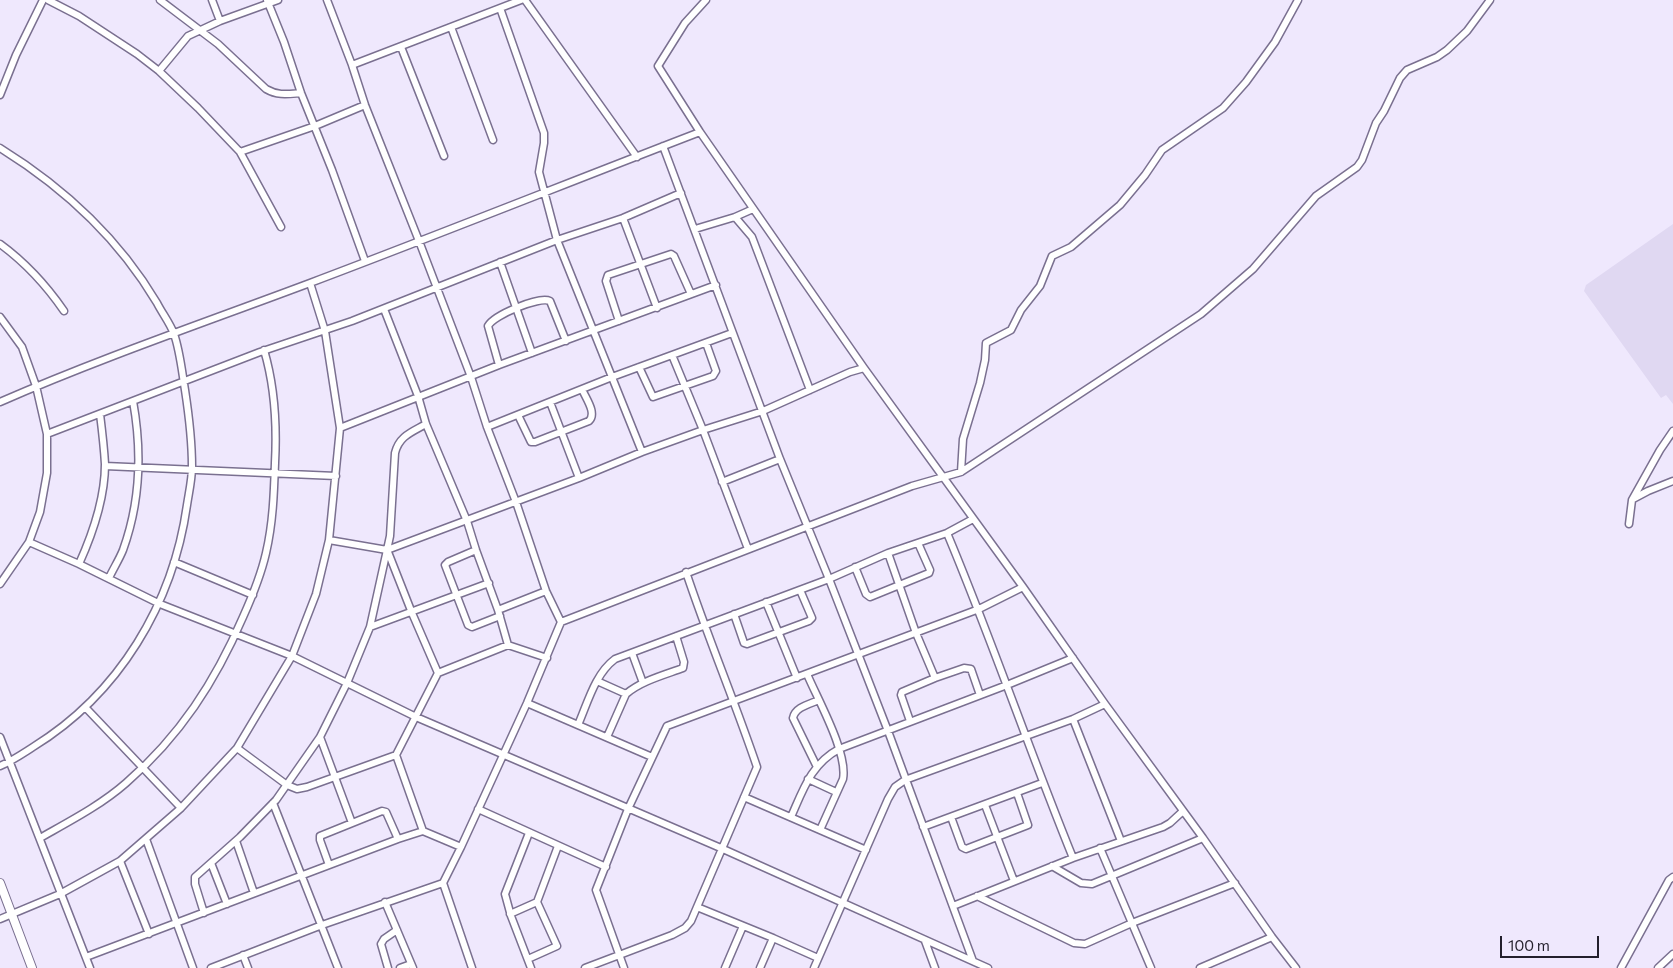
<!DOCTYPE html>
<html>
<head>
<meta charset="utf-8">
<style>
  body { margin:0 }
  #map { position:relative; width:1673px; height:968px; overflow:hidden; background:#efe8fd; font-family:Commissioner,sans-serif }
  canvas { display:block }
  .scale { position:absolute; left:1500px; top:936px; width:99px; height:22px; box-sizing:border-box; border:2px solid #231f2c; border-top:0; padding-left:6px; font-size:15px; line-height:18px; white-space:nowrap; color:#231f2c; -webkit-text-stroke:4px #efe8fd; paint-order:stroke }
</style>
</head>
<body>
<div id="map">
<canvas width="1673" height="968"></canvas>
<div class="scale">100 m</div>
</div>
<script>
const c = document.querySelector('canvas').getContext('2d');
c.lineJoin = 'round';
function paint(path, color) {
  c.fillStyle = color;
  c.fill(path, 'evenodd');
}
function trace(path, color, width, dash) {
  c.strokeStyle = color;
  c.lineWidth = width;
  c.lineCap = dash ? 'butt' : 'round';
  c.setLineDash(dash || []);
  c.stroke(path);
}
paint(new Path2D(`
  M 1673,224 L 1673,404 L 1666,395 L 1661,398 L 1584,291 L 1586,285 Z`), '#e0d8f2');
const minor = new Path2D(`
  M 48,0 L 79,16 L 137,54 L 159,71 L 198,108 L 240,152 L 281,227
  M 160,0 L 218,44 L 266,89 C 278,96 288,94 301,93
  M 212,0 L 220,21
  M 267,0 L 284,42 L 301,93 L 332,170 L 365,261
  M 525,0 L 637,157
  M 706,0 L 685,23 L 658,66 L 700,132 L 864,368 L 1023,587 L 1105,704 L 1203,838 L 1272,937 L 1296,968
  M 500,8 L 544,133 L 544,143 L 539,172 L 557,240 L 642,452
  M 451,27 L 493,140
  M 401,47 L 444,156
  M 352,65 L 521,0
  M 159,71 L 188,36 L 220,21 L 278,0
  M 0,95 L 16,55 L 43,0
  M 663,146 L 780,459 L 829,579 L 888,731 L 973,961
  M 0,148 C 63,187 119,239 157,303 C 162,313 170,323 174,334 C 180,351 182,372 185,390 C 189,416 192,441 192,467 C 192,479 189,492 187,505 C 173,604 119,694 33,747 C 22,754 12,761 0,766
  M 240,152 L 315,126 L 365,105
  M 735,217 L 753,209
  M 623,218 L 657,308
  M 695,229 L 735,217 L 752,237 L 810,390
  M 0,244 C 26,263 46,285 64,311
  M 500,262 L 532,353
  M 384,309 L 418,396 L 426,424 L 467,521 L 476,550 L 498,610 L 508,645
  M 0,317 L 22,347 L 36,386 L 47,434 L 47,473 L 40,512 L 29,542 L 0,584
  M 619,321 L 606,281 L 608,275 L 671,254 L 674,256 L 691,294
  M 672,355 L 703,430 L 748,549
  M 499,365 L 488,326 C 494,315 539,296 550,301 L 566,341
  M 639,367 L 653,397 L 713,376 L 716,371 L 706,343
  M 0,402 C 101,358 206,322 310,283 C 440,234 570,182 700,132
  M 550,402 L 579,478
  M 518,415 L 531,442 L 535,442 L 589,421 C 597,413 586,399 582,389
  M 487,427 L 612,377 L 732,333
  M 340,428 L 499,365 L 716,285
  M 47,434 L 260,352 L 352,321 L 557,240 L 623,218 L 681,193
  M 105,466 L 336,476
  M 961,472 L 963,439 L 980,383 L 985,360 L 986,343 L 1011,330 L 1021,310 L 1040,286 L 1052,256 L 1071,247 L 1120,205 L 1145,175 L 1162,150 L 1223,108 L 1246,82 L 1275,42 L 1298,0
  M 722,482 L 780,459
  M 1633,499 L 1648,491 L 1673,481
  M 1629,524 L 1632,500 L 1660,450 L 1673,431
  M 947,533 C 992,640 1029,750 1073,858
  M 329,540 L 387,550 L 579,478 L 642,452 L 703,430 L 763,411 L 850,372 L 864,368
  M 29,542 L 79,564 L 160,604 L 292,656 L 416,717 L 723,849 L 988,968
  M 476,550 L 448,562 L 445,565 L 468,625 L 472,627 L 500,616
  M 388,552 L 412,613 L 438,673
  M 888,553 L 916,633 L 935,678
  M 174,562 L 253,595
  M 79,564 C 93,533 105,498 105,464 C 104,447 102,430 100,414
  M 855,567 L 866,594 L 870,597 L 929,573 L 930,570 L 918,543
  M 109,578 C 113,569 119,560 123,550 C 140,503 142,451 133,401
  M 766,602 L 797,678
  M 498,610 L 546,591
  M 734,614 L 744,643 L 747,644 L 809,621 L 812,618 L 800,590
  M 561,622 L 912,486 L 961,472 L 1201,314 L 1253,269 L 1316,196 L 1357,167 L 1362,160 L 1376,123 L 1384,111 L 1400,78 L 1407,70 L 1437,57 L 1447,50 L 1467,31 L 1490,0
  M 370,627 L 489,583
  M 632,653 L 643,683
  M 807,674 C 818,700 848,753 843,779 L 820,830
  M 597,681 L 626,694
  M 527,703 L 652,757
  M 85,707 L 181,808
  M 1073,719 L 1121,841
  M 910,721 L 901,695 L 902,692 L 935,678 L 964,668 L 971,669 L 980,695
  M 578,725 C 588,702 595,674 615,659 L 829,579 L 888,553 L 947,533 L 973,519
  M 0,737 L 90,968
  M 320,737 L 352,823
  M 607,737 L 626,694 C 641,681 664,675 683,668 L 684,662 L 676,636
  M 237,748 L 287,785 L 297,789 L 307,787 L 396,755 L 438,673 L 508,645 L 547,658
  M 396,755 L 423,831
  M 817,767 L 793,718 C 795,707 810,704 819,700
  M 808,779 L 836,792
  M 744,797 L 866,850
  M 273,803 L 338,968
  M 985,805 L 1014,881
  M 478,809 L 606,867
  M 791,817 C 803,790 811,764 839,749 L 1007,685 L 1073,658
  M 951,817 L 962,847 L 966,849 L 1028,825 L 1017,793
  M 923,827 L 1042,783
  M 529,833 L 505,894 L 511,916 L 531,968
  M 40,838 C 70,821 101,805 126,783 C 180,736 215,682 243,617 C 252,597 261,575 266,553 C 273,523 274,493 275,463 C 277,425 275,387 264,350
  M 146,839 L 193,968
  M 236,841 L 254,893
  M 1100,848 L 1151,968
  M 120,861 L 149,934
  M 211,863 L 227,904
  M 329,865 L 320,840 L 320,836 L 382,811 L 386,812 L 398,839
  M 1052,866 L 1081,883 L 1092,884 L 1203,838
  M 443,883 L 472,968
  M 977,896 L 1074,943 L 1085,944 L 1132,923 L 1235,883
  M 385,902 L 413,968
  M 953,906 L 1073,858 L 1163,827 L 1170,823 L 1183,811
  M 697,907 L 773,938 L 818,958
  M 204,913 L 195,884 L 195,877 L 240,837 L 276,800 L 320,737 L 347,683 L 370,627 L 387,550 L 390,536 L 395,453 C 399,436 412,432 426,424
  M 510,914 L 537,902 L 558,846
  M 0,919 L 60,894 L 120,861 L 181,808 L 237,748 L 292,656 L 316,594 L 329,540 L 340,428 L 325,331 L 310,283
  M 925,941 L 935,968
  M 243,955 L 248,968
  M 86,957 L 398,839 L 423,831 L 461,847
  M 528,959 L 557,946 L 537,902
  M 211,968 L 322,925 L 443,883 L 461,847 L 527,703 L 561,622 L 546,591 L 516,502 L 487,427 L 471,377 L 419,241 L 365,105 L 352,65 L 327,0
  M 388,968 L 381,944 L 384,939 L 397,930
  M 400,968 L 411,964
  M 585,968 L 672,935 L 685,928 L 691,921 L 757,767 C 735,702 708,638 686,572
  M 624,968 L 596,890 L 628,809 L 667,726 L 979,609 L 1023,587
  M 725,968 L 743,926
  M 760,968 L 773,938
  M 814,968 L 888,799 L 895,787 L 905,780 L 1073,719 L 1105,704
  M 1200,968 L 1272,937
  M 1621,968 L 1669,880 L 1673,877
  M 1658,968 L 1673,954`);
const tertiary = new Path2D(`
  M 0,883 L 32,968`);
trace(minor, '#7a7090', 9);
trace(tertiary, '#7a7090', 10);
trace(minor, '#fff', 6);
trace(tertiary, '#fff', 8);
</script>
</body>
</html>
